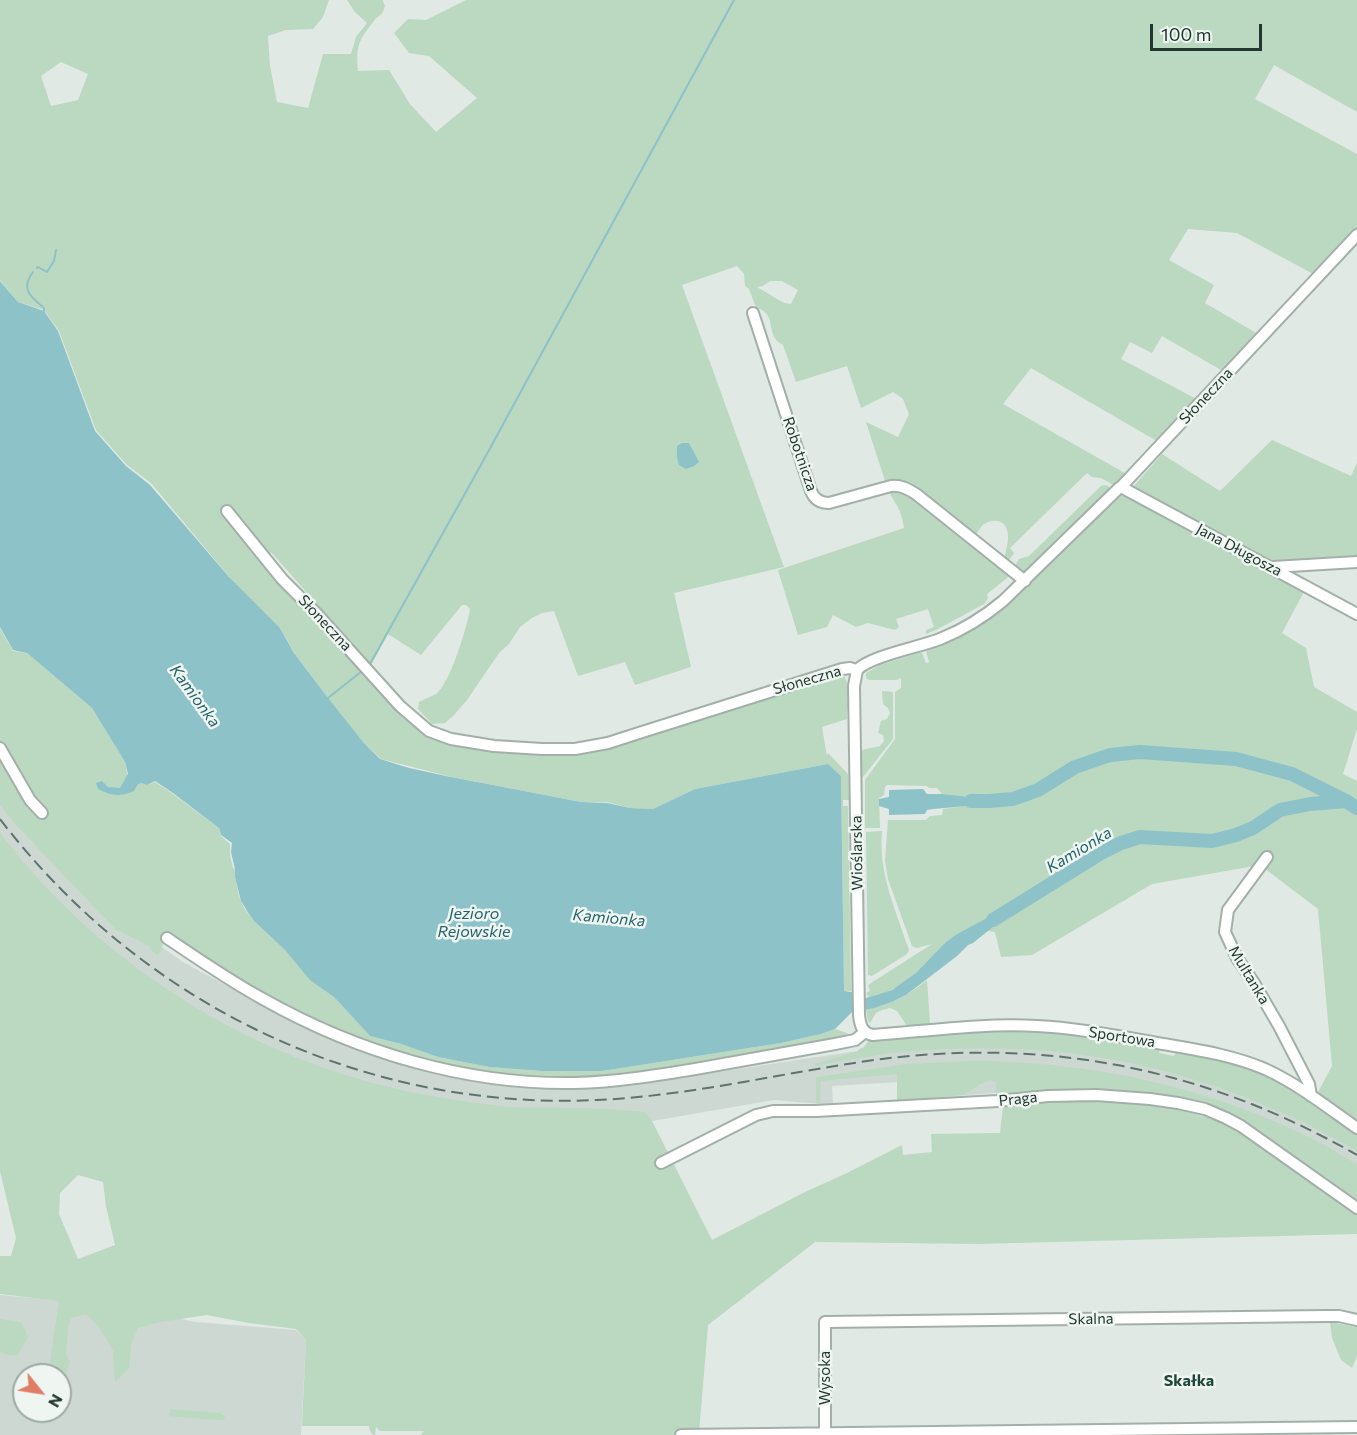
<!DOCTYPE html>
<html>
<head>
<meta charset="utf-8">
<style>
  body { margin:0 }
  #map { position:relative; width:1357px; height:1435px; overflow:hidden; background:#e0e9e4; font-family:Commissioner,sans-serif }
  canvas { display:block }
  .north { position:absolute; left:12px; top:1363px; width:60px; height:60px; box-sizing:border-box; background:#eff6f2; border:2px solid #9daaa4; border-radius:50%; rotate:120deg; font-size:16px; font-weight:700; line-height:24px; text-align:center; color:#223730 }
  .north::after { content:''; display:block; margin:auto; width:21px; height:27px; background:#e17d65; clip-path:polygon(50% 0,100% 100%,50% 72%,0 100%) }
  .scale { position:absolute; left:1150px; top:24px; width:112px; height:27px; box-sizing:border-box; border:3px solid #223730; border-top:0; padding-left:8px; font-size:18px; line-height:21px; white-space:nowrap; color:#223730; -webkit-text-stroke:4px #eff6f2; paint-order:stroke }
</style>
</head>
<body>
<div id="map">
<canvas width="1357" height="1435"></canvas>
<div class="north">N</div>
<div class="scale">100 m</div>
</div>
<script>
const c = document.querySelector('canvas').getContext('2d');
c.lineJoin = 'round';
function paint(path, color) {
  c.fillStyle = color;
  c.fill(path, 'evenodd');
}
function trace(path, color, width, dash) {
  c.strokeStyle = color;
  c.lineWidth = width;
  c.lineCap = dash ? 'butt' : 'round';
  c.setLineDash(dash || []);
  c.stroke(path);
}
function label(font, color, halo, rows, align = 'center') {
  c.font = font + ' Commissioner,sans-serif';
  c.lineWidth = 5;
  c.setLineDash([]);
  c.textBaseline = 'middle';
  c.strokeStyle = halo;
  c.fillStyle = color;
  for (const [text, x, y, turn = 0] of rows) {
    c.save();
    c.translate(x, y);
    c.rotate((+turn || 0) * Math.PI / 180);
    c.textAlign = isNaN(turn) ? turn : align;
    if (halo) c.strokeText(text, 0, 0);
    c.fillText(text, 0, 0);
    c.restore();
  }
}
paint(new Path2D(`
  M 0,777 L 133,927 L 183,962 L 281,1015 L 325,1037 L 394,1062 L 438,1074 L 487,1083 L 528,1088 L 572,1089 L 635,1085 L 803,1059 L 899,1045 L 1027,1039 L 1217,1068 L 1357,1144 L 1357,1201 L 1213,1105 L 1049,1089 L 899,1100 L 899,1082 L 832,1086 L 833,1105 L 774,1100 L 652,1121 L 402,1142 L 0,896 Z
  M 0,1295 L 128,1307 L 195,1322 L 296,1330 L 306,1340 L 301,1435 L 0,1435 ZM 24,1375 L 60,1375 L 60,1411 L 24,1411 Z`), '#ced8d3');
paint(new Path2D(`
  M 0,0 L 329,0 L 323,17 L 313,29 L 286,30 L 268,36 L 270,66 L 277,102 L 308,108 L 323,54 L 351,54 L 356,37 L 367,23 L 355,12 L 347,0 L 383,0 L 383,2 L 385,6 C 382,17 379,14 374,21 C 358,41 356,46 358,71 L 389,70 L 410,104 L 436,132 L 477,98 L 429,56 L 409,53 L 394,33 L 408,19 L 426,20 L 466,0 L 1357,0 L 1357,112 L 1274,65 L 1255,99 L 1357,154 L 1357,236 L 1319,277 L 1237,233 L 1188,229 L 1169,260 L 1214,285 L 1205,303 L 1263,337 L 1228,374 L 1162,336 L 1152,353 L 1130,342 L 1121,359 L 1202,402 L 1162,444 L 1031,368 L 1003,404 L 1130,476 L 1115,486 L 1101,478 L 1092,477 L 1087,473 L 1010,548 L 1014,553 L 1010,559 L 1007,561 L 1004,559 C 1006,550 1010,539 1007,530 C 1005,520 992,518 984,524 C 980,527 978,532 975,536 L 920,492 L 886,484 L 866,422 L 898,437 L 909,414 L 903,399 L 893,392 L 861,408 L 847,366 L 796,382 L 783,345 C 764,335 778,318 760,309 L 757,310 L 749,289 L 745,286 L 744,274 L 737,266 L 682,285 L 784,567 L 674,593 L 691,667 L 635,685 L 625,662 L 578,676 L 554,611 L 542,613 L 532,618 L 520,627 L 509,644 L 499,653 L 467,700 L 454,715 L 445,723 L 432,724 L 418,709 L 419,702 C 424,699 431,697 436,694 C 450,684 467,627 470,609 L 466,605 L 462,605 L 421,655 L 388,634 L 371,665 L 335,628 L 331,620 L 271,552 L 264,560 L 424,732 L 575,752 L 843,675 C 852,686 847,706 847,719 L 822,727 L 827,756 L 828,753 L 848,774 L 849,800 L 843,800 L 843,806 L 848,806 L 851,991 L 844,991 L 841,776 L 828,764 L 695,789 L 653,809 L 630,808 L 607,802 L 581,802 L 452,777 L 381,759 L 363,742 L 347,724 L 295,654 L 281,629 L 236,585 L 151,483 L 127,465 L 96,430 L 59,331 L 44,310 L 18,302 L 0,280 ZM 61,62 L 88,74 L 78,100 L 51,106 L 41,76 ZM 770,281 L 782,281 L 798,290 L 791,304 L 784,303 L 757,287 L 763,286 Z
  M 1272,440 L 1351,476 L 1357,463 L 1357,557 L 1272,564 L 1133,487 L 1162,454 L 1220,491 Z
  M 1105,485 L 1108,486 L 1111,489 L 1024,574 L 1016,569 L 1015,566 L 1019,559 L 1029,556 L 1101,486 Z
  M 895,489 L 908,493 L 1012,574 L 987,594 L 988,598 L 984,604 L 938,629 L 926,634 L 926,630 L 934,627 L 928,609 L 896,619 L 899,627 L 895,630 L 868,623 L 856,627 L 833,615 L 827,627 L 798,635 L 778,570 L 904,528 C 903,520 900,510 896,504 C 893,499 891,496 889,490 Z
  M 1124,493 L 1306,588 L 1282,633 L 1306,648 L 1314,687 L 1357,712 L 1357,729 L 1343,774 L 1357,781 L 1357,1122 L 1317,1094 L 1332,1066 L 1318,909 L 1260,865 L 1152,884 L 1032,955 L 1001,957 L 995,932 L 969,928 L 957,934 L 908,982 L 874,998 L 870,999 L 866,993 L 870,991 L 868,985 L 932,944 L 917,948 L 912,946 L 888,879 L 885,861 L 888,820 L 926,820 L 930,816 L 942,815 L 943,809 L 965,806 L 988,799 L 942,794 L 937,788 L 929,788 L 927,786 L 887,785 L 885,787 L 884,795 L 879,798 L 880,828 L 865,828 L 865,780 L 895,739 L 895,692 L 901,688 L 901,678 L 897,680 L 869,680 L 866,678 L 866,673 L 880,665 L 919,653 L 922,653 L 926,663 L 929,662 L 926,651 L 972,630 L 1005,607 L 1119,497 Z
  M 0,628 L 13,651 L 27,653 L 92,708 L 125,762 L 127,774 L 147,785 L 155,782 L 173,794 L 219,828 L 221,836 L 230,844 L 230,856 L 233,868 L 235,869 L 235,877 L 239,896 L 244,908 L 254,921 L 285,950 L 298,965 L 334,997 L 370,1036 L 401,1044 L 438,1057 L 489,1067 L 542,1071 L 602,1071 L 781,1043 L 821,1034 L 835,1029 L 847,1033 L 850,1036 L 653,1072 L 577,1080 L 491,1075 L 403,1056 L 308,1020 L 164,938 L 162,948 L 158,955 L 153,952 L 149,946 L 115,929 L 15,824 L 0,805 Z
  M 882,691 L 893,692 L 893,739 L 863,777 L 862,776 L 862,750 L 880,746 L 884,741 L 883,735 L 878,733 L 881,721 L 887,719 L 890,713 L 888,708 L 883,704 Z
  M 882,831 C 878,873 896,911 909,950 L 907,954 L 872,976 L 868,975 L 866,832 Z
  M 0,833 C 87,947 212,1034 349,1076 C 399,1092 450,1100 501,1106 C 523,1109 547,1107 569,1108 C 595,1108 621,1110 646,1112 L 652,1121 L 712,1240 L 805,1192 L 847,1173 L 902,1145 L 903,1155 L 932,1152 L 931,1134 L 1000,1133 L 1003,1106 C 1075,1100 1144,1094 1214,1120 C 1238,1129 1259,1146 1280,1160 C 1305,1178 1330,1194 1356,1211 L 1357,1212 L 1357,1234 L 979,1244 L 815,1242 L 708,1325 L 699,1433 L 1164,1429 L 1164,1435 L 421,1435 L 424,1431 L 380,1431 L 376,1427 L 375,1435 L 373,1435 L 370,1431 L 369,1426 L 302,1426 L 306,1340 L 296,1329 L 249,1323 L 207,1315 L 160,1322 L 138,1328 L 131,1345 L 129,1368 L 115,1382 L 113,1351 L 99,1327 L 86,1314 L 71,1318 L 68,1328 L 66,1354 L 70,1362 L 66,1378 L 60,1380 L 60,1375 L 48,1375 L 59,1301 L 0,1294 L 0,1256 L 11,1256 L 16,1238 L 0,1171 ZM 78,1175 L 103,1182 L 106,1206 L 115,1245 L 78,1259 L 59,1214 L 60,1193 Z
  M 927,980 L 930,1024 L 907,1026 L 897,1011 L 890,1008 L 882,1010 L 876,1013 L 870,1023 L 868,1021 L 866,1009 C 894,1004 905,997 927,980 Z
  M 1005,1029 L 1060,1031 L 1160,1047 L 1159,1053 L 1174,1056 L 1176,1050 C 1206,1056 1238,1060 1266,1074 C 1298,1088 1328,1112 1357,1132 L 1357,1151 C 1262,1096 1156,1060 1047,1051 C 1007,1047 967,1048 928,1050 C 890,1052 852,1059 815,1066 L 815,1064 L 858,1051 L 859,1049 L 864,1047 L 869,1040 L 969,1031 Z
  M 971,1061 C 1092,1061 1209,1087 1317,1141 C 1331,1148 1344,1157 1357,1164 L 1357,1205 L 1257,1133 L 1162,1097 L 996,1097 L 996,1082 L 990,1080 L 980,1084 L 964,1095 L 897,1101 L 897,1074 L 821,1081 L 820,1103 L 816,1103 L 816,1077 L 907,1064 Z
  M 0,1319 L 21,1322 L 28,1337 L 18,1355 L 8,1355 L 0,1352 Z
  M 1330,1322 L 1357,1327 L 1357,1356 L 1352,1368 L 1341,1360 L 1332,1338 Z
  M 170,1409 L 220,1413 L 225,1416 L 224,1420 L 215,1420 L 169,1416 Z`), '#bbd8c1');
paint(new Path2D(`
  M 0,281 L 18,302 L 44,311 L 58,331 L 95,431 L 126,466 L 150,485 L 229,577 L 280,628 L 294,653 L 328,698 L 363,742 L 380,759 L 409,768 L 446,776 L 581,802 L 607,803 L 630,808 L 653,809 L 695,789 L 828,764 L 841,776 L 844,991 L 851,992 L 866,998 L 877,995 L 892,990 L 916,973 L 946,942 L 957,934 L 1006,908 L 1009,914 L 973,943 L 968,945 L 957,956 L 906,995 L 892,1002 L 874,1008 L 852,1012 L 835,1029 L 821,1034 L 781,1043 L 602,1071 L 542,1071 L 489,1067 L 438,1057 L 401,1044 L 370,1036 L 334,997 L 310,980 L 285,950 L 254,921 L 249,914 L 241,901 L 235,877 L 235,869 L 231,852 L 232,843 L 221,835 L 219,828 L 173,793 L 155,781 L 147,785 L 142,783 L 138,784 L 134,791 C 120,797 111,796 98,789 L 96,783 L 102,781 L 108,787 L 120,788 L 128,774 L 125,762 L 92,708 L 27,653 L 13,650 L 0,627 Z
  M 682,443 L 689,443 L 699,462 L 694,466 L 686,469 L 679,465 L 677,457 L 677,446 Z
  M 923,789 L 927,794 L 942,794 L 989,799 L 989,804 L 933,809 L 927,810 L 925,814 L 889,815 L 889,809 L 879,806 L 879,799 L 889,797 L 889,790 Z`), '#8dc2c8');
trace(new Path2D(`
  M 37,268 L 38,267 L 47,272 L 54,261 L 56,250
  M 33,272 C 20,289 31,297 44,308 L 44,311
  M 370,664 L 482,463 L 734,0
  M 328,698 L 362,671`), '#8dc2c8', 2);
trace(new Path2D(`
  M 971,801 L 989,801 L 1013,799 L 1038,790 L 1075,767 L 1110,755 L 1140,752 L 1236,759 L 1292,774 L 1344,800
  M 993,920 L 1101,853 L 1121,843 L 1140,837 L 1212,841 L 1236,835 L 1253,828 L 1280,810 L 1310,804 L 1346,801 L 1357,808`), '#8dc2c8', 14);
const minor = new Path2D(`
  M 753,313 L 811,491 C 814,499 820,503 829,503 L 891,486 C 901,485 908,489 916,494 L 1025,581
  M 1121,487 L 1357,614
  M 227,511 L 282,579 L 317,614 L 400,706 L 429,731 L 451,739 L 494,746 L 542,749 L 575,749 L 608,743 L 639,733 L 842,669 L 850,668 L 857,670
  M 1273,567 L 1357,562
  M 857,670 L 854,686 L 859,1015 C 860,1025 862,1033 873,1035 C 927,1031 982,1023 1037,1026 C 1079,1028 1122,1037 1163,1044 C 1198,1050 1232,1055 1265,1069 C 1298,1084 1327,1107 1357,1128
  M 857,670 C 870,656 920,647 940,639 C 963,630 985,616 1003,601 L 1119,488 L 1121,487 L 1357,235
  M 0,748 L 30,800 L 42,813
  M 1267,857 L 1228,910 L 1225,932 L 1237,958 L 1254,983 L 1279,1026 L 1309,1084 L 1311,1096
  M 167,938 C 198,959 230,981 263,999 C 357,1052 466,1085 575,1083 C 617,1082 659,1075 701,1068 C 746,1060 790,1052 835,1044 L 855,1040 L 865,1032
  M 661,1163 L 756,1115 L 773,1111 L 816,1111 L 998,1101 L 1048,1096 L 1096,1095 L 1150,1099 L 1178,1103 L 1205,1109 L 1226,1118 L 1241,1126 L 1357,1208
  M 825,1433 L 825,1322 L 1325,1316 L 1339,1316 L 1357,1320
  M 681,1435 L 1357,1427`);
trace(minor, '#a3b0aa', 14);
trace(minor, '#fff', 10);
trace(new Path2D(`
  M 0,819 C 142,1005 363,1111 597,1100 C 688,1096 777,1074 867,1061 C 1043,1036 1203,1067 1357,1155`), '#5d736c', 2, [12, 6]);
label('15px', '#223730', '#eff6f2', [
  ["Słoneczna",1206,396,-47],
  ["Robotnicza",800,454,71],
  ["Jana Długosza",1239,550,28],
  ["Słoneczna",325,623,47],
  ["Słoneczna",807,680,-16],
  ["Wioślarska",857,853,-91],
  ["Multanka",1249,975,59],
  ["Sportowa",1122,1037,9],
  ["Praga",1018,1099,-6],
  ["Skalna",1091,1319,-1],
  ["Wysoka",825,1378,-90]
]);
label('italic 16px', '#24636b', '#eff6f2', [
  ["Kamionka",195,696,54],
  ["Kamionka",1079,850,-31],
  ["Jezioro",474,914],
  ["Rejowskie",474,932],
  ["Kamionka",609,918,5]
]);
label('bold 16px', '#21463b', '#eff6f2', [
  ["Skałka",1189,1381]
]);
</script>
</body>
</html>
